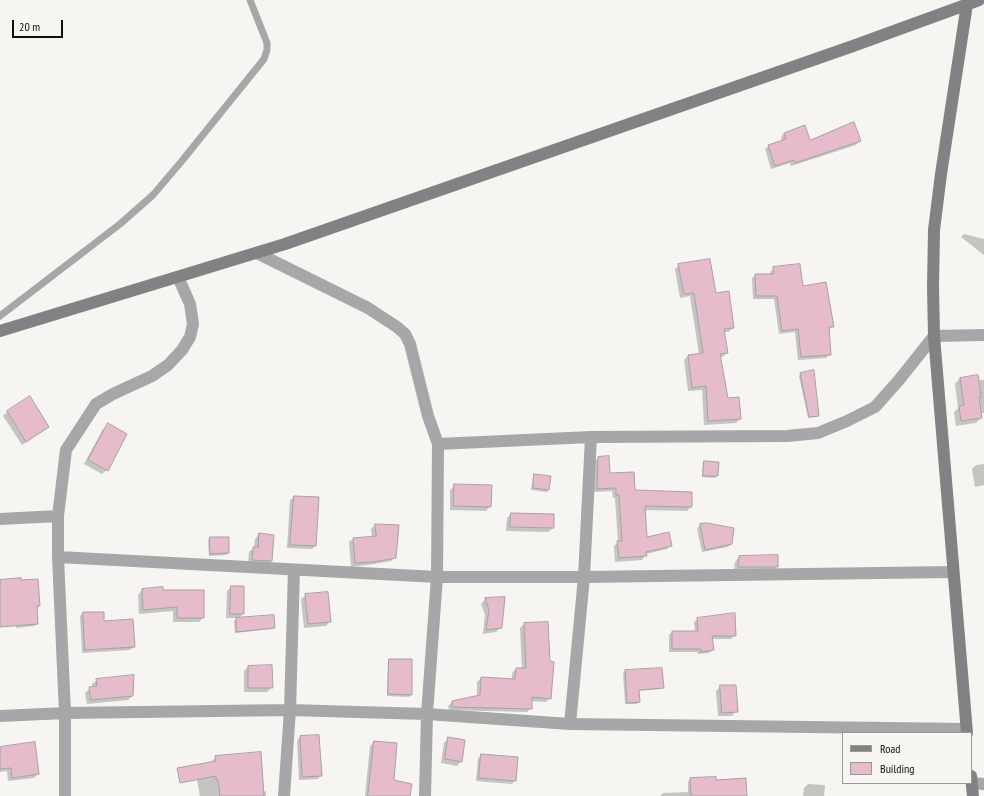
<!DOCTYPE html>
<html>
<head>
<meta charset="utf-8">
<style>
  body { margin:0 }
  #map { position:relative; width:984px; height:796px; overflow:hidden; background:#f6f5f1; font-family:"PT Sans Narrow",sans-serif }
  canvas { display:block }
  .legend { position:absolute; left:842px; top:732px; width:130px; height:52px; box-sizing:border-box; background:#f6f5f1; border:1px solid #9a9996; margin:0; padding:5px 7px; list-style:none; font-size:12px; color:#100f0e }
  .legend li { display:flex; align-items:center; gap:8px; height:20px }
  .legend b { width:20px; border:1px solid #9a9996 }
  .scale { position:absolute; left:12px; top:20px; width:51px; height:18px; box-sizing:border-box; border:2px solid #100f0e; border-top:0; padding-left:5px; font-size:12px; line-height:14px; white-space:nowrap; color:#100f0e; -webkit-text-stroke:3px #f6f5f1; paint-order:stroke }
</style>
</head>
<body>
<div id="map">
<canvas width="984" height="796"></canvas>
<ul class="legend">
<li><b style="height:5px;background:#828183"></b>Road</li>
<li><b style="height:11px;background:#e6bbcc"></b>Building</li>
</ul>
<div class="scale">20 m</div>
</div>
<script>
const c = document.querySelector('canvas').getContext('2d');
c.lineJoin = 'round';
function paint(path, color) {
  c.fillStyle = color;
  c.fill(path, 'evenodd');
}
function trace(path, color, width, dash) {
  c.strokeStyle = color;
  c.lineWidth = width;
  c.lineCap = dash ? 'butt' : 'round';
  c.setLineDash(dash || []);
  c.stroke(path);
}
paint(new Path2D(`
  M 784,133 L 810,141 L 860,141 L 856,145 L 791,166 L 790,163 L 771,169 L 765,149 L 769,146 L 782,141 L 781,137 Z
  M 964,234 L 984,239 L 984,255 L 961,237 Z
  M 679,265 L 715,294 L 733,327 L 729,332 L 724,332 L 727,352 L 723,357 L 719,357 L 727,399 L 740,419 L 736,423 L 704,425 L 702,390 L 688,391 L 684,360 L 688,356 L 699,354 L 690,296 L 680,298 L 675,269 Z
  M 774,268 L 802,287 L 833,326 L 829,330 L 830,354 L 826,358 L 798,360 L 795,332 L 779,334 L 774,299 L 753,299 L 752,278 L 756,275 L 771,275 L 770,272 Z
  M 801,374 L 818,415 L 816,417 L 808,418 L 799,376 Z
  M 977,376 L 978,380 L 984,380 L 984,413 L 980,413 L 981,418 L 976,423 L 956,426 L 954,412 L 958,408 L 955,384 L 960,378 Z
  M 29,398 L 48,427 L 22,445 L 3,416 L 7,412 Z
  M 108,425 L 107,470 L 102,474 L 84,464 L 103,429 Z
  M 608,457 L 609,474 L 634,491 L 691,507 L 687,511 L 645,510 L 646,538 L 671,545 L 667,549 L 646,554 L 642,560 L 615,562 L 614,546 L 618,542 L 615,498 L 613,498 L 612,491 L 593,492 L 594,462 L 598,458 Z
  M 705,462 L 718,463 L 717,476 L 715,478 L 702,477 L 703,464 Z
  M 984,464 L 984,485 L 975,487 L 972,469 L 976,465 Z
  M 535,475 L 548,490 L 547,492 L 531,490 L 533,477 Z
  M 455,485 L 490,506 L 486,511 L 450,510 L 450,490 Z
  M 294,497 L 315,546 L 312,549 L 287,548 L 290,500 Z
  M 511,514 L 553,515 L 553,528 L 548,532 L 506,531 L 507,518 Z
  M 375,525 L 395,557 L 391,561 L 368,565 L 351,567 L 349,542 L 353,539 L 372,537 L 371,529 Z
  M 700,525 L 731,544 L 728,547 L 702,552 L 697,529 Z
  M 259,534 L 271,560 L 267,565 L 248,564 L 249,552 L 254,548 L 255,539 Z
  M 210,538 L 228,538 L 228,553 L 226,555 L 209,556 L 208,540 Z
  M 739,557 L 777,566 L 773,571 L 734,571 L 735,562 Z
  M 0,581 L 39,606 L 36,609 L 37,624 L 34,626 L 16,628 L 13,602 L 0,601 Z
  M 231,587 L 243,614 L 238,619 L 274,627 L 272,629 L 235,633 L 234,621 L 237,618 L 226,618 L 227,591 Z
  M 142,590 L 162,591 L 203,618 L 199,622 L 173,622 L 173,611 L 139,614 L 138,595 Z
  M 306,595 L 330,621 L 326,626 L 304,628 L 301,599 Z
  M 485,599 L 501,627 L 496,632 L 483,634 L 485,615 L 481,604 Z
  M 83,613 L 103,622 L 134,647 L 130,650 L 82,653 L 80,616 Z
  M 697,619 L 735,635 L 731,639 L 711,639 L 713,650 L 709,653 L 698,654 L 697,652 L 669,652 L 669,635 L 672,632 L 695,632 L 694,622 Z
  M 524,624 L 550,698 L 546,702 L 531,701 L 531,708 L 527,712 L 449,710 L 448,706 L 452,702 L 477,697 L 477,682 L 481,678 L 512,679 L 512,673 L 516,669 L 522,669 L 520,628 Z
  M 390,660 L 411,660 L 411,695 L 409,697 L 387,696 L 388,662 Z
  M 248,667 L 272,687 L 267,692 L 244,692 L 244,671 Z
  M 662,669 L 663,688 L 661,689 L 638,691 L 639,702 L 637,704 L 625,704 L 623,673 L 625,671 Z
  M 97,680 L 132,696 L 128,700 L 87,704 L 85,693 L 90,688 L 92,688 L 92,684 Z
  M 721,686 L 736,711 L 732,716 L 718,716 L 716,691 Z
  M 300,737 L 321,775 L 318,779 L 299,780 L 297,741 Z
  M 449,738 L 461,761 L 457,766 L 441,763 L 444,743 Z
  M 374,742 L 393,781 L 410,796 L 365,796 L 370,746 Z
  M 0,748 L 38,774 L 34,778 L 8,781 L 7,771 L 0,772 Z
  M 481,755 L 515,780 L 512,784 L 476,781 L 478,759 Z
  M 216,757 L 263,792 L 266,791 L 266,796 L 200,796 L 195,769 L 212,763 L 212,761 Z
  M 690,779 L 716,781 L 746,796 L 660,796 L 663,793 L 688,792 L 688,782 Z
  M 808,784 L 825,785 L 824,796 L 803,796 L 804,788 Z`), '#0003');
const building = new Path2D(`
  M 854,122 L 861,141 L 795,163 L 794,160 L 775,166 L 768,145 L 786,139 L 784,133 L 805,125 L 810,140 Z
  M 710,259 L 716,293 L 729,291 L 734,328 L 724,329 L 728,353 L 720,354 L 728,398 L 739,397 L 741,419 L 708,421 L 706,386 L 692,388 L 688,355 L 703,353 L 694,293 L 684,294 L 678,264 Z
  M 800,264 L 803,286 L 826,282 L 834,327 L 829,327 L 831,355 L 801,357 L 798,329 L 782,331 L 777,296 L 756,296 L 755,274 L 774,274 L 773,267 Z
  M 814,370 L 819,416 L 809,417 L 800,373 Z
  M 978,375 L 981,397 L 979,397 L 982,418 L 961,421 L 959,406 L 964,405 L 960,378 Z
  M 30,396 L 49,427 L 26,442 L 7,411 Z
  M 108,423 L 127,434 L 108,471 L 88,460 Z
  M 609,456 L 610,473 L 634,472 L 635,490 L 692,492 L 692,507 L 645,506 L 647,537 L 669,532 L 672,546 L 646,552 L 647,556 L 619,558 L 617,541 L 622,541 L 619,495 L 616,495 L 616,488 L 597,489 L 598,457 Z
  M 704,461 L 719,462 L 718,476 L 703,476 Z
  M 534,474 L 551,476 L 549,490 L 533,488 Z
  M 454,484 L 492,485 L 491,507 L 454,506 Z
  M 294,496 L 319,497 L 316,546 L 290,545 Z
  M 511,513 L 554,514 L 554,528 L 510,527 Z
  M 707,523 L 734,528 L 732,544 L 705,550 L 700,524 Z
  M 375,524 L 399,525 L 396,558 L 373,562 L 355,563 L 353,538 L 376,536 Z
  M 259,533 L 274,535 L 272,561 L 252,560 L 253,547 L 258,547 Z
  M 210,537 L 229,537 L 229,553 L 210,554 Z
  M 778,555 L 778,567 L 738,567 L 739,556 Z
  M 21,578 L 21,580 L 38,579 L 40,606 L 37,606 L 38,624 L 0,627 L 0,580 Z
  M 231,586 L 244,586 L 244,614 L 230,614 Z
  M 163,587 L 163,590 L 204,590 L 204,618 L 177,618 L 177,607 L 143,610 L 142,589 Z
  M 328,592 L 331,622 L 308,624 L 305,594 Z
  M 505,597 L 502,628 L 486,630 L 489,610 L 485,598 Z
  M 83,612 L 104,612 L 104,621 L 133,619 L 135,647 L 85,650 Z
  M 735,613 L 736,636 L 712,636 L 714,650 L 701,652 L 701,649 L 672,649 L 672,631 L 698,631 L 697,618 Z
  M 274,615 L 275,628 L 236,632 L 236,618 Z
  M 548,622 L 550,661 L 554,662 L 551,699 L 532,697 L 532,709 L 452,707 L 452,701 L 480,695 L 481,677 L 515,679 L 516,668 L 526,668 L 524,623 Z
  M 389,659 L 412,659 L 412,695 L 388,694 Z
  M 272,665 L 273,688 L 248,688 L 248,666 Z
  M 662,668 L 664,688 L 639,690 L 640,702 L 627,703 L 625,670 Z
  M 134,675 L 133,696 L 91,700 L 89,687 L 97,686 L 96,679 Z
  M 720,685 L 736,685 L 738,712 L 722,713 Z
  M 319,735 L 322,776 L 302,777 L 300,736 Z
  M 448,737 L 465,740 L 462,762 L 445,759 Z
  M 374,741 L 397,743 L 394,780 L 412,784 L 410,796 L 368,796 Z
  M 35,742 L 39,774 L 12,778 L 11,768 L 0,769 L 0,747 Z
  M 261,752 L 264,796 L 220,796 L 218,780 L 216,780 L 216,776 L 180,783 L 177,768 L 216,761 L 215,756 Z
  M 481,754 L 518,757 L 516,781 L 479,778 Z
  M 716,777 L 716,780 L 746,778 L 747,796 L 691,796 L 690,778 Z`);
paint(building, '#e6bbcc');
trace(building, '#a6a2a4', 1);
trace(new Path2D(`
  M 0,316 L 120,224 L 153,195 L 181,162 L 264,59 L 267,50 L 267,43 L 250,0`), '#a7a6a8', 7);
trace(new Path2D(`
  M 257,253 L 368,308 L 397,327 L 405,334 L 410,344 L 428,416 L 438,444
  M 0,519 L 58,516
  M 58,557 L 437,577 L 584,577 L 953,572
  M 0,716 L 65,713 L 290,710 L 427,714 L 570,724 L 966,729
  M 570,724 L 584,577 L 591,437
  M 972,783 L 984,784
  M 65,796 L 65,713 L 58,557 L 58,516 L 66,450 L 96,404 L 113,394 L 152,376 L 168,365 L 182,350 L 190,337 L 193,324 L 190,304 L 178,277
  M 284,796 L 290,710 L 294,570
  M 425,796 L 427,714 L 437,577 L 438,444 L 591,437 L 787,436 L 818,433 L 847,421 L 875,407 L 899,380 L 934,336 L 984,335`), '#a7a6a8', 12);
trace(new Path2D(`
  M 0,331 L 285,244 L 853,46 L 979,0
  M 967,733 L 934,336 L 933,287 L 934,230 L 941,174 L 967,4
  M 971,776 L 973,796`), '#828183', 12);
</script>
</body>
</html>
